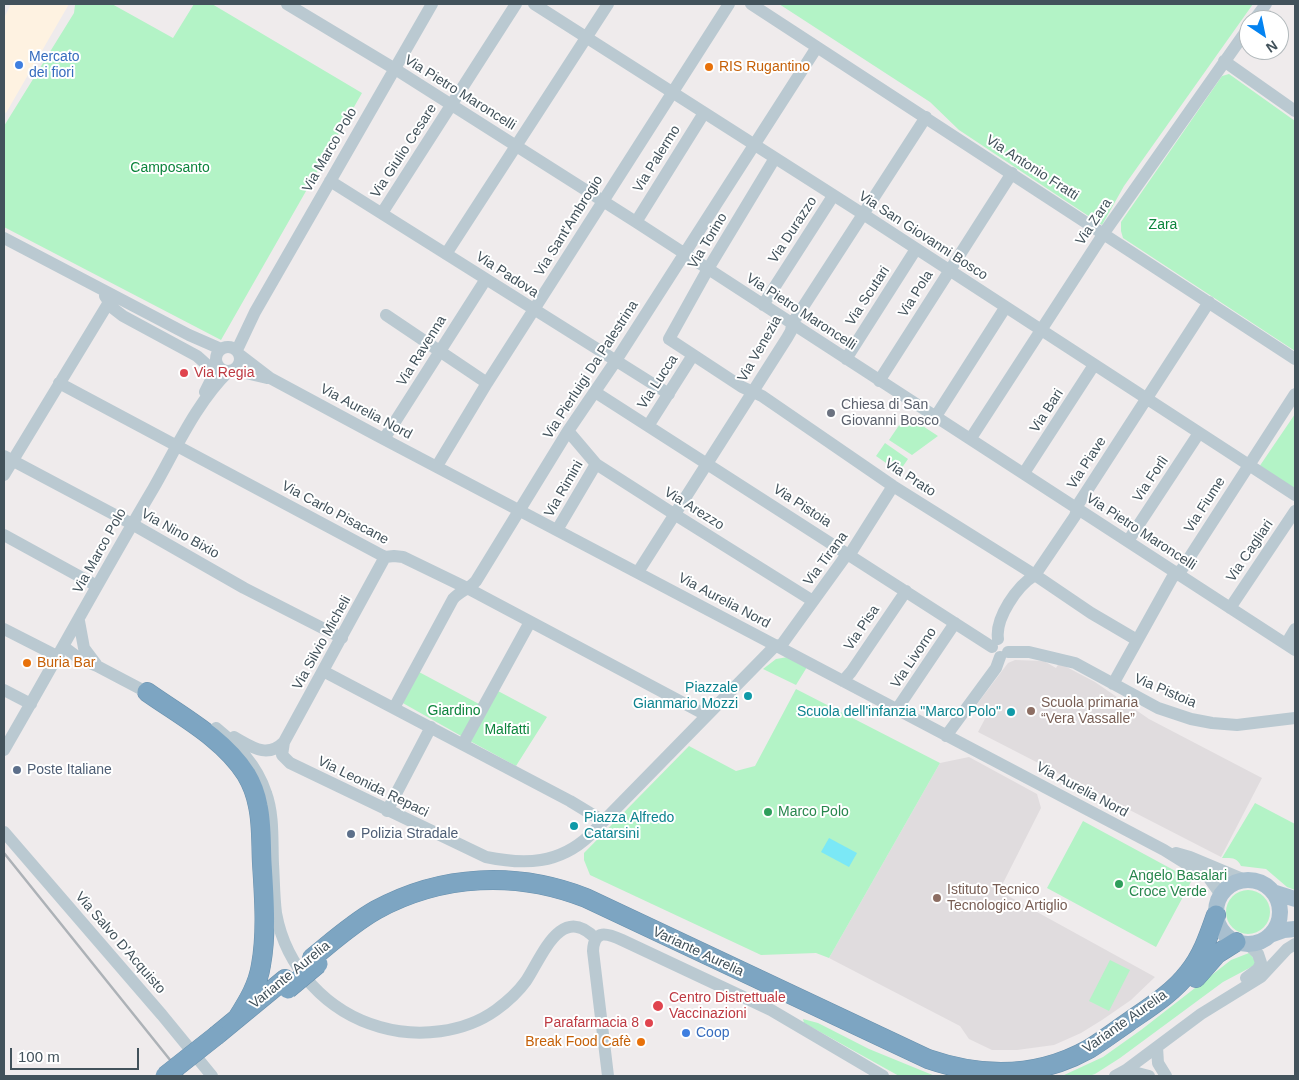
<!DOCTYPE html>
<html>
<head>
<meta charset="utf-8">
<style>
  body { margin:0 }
  #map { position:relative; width:1299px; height:1080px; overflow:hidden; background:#efebec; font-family:Helvetica,sans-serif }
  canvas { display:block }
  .frame { position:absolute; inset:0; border:5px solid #42525b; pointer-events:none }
  .north { position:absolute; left:1239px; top:10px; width:50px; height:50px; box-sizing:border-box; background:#fff; border:1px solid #b3babd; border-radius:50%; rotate:146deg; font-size:14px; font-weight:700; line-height:20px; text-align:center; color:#42525b }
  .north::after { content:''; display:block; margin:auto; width:18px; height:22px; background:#0483f1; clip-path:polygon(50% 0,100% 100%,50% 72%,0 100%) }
  .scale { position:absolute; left:10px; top:1048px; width:129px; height:22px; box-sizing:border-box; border:2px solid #42525b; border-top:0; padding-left:6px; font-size:15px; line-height:18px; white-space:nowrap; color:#42525b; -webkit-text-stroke:4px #fff; paint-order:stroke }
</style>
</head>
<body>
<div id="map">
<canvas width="1299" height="1080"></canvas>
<div class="frame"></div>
<div class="north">N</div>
<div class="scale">100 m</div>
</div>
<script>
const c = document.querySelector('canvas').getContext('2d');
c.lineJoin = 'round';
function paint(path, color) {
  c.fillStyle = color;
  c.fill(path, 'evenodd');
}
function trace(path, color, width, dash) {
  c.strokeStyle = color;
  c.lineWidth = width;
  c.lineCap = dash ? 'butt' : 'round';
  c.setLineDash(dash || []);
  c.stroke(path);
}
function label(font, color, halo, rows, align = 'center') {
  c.font = font + ' Helvetica,sans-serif';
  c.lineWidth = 4;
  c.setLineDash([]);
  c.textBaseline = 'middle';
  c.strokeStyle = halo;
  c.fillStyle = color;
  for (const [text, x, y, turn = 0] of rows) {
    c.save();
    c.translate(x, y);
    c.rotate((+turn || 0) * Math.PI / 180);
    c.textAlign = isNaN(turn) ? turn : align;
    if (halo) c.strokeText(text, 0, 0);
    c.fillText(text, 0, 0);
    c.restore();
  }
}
paint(new Path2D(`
  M 11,4 L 69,4 L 6,113 L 4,112 L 4,18 Z`), '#fef2e1');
paint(new Path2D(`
  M 1015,660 L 1044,661 L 1056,668 L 1059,663 L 1095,682 L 1149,719 L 1262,778 L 1221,857 L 978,732 L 987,715 L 974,708 L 1008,663 Z
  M 969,757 L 1037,794 L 1041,808 L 999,891 L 1155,977 L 1131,1000 L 1102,1020 L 1081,1033 L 1054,1045 L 1017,1050 L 992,1050 L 969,1039 L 960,1026 L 829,958 L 940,763 Z`), '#e0dcde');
paint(new Path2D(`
  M 77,4 L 112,4 L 173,38 L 194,4 L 212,4 L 362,93 L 221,340 L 4,227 L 4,126 L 74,13 L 75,5 Z
  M 779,4 L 1253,4 L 1124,186 L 1102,225 L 959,130 L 930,102 Z
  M 1229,74 L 1295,121 L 1295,351 L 1123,238 L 1121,231 L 1121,222 L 1222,76 Z
  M 1295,414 L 1295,490 L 1259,467 Z
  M 906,415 L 938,436 L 912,455 L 889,440 Z
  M 885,443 L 908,459 L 899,472 L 876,456 Z
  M 788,657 L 807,667 L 796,685 L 763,669 L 776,659 Z
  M 419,672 L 479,704 L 463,737 L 401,702 Z
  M 796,689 L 940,763 L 829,958 L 816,953 L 761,955 L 590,875 L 584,860 L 584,853 L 689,746 L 736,771 L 755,766 Z
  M 498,691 L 547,717 L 516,766 L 470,741 Z
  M 1255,803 L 1295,824 L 1295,890 L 1287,887 L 1266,869 L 1241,866 C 1237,857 1231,858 1222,858 Z
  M 1083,821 L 1192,880 L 1156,947 L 1047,888 Z
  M1226 912a22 22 0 1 1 44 0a22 22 0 1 1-44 0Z
  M 1249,953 L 1256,961 L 1255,965 L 1223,982 L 1120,1058 L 1095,1074 L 1089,1076 L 1062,1076 L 1103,1057 L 1141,1030 L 1231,960 Z
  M 1110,960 L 1130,970 L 1109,1011 L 1089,1001 Z
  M 803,1019 L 818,1023 L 869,1049 L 935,1076 L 899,1076 L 804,1023 Z`), '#b3f3c6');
paint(new Path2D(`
  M 829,838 L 857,853 L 849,867 L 821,852 Z`), '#7be8f6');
const highway = new Path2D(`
  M 147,692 C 181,716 223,738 246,774 C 252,784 256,795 258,806 C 262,824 261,844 262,863 C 264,896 267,932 261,965 C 258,985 248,1001 238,1017
  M 312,958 C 333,941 353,923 376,910 C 442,874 517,871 586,898 L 928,1059 C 983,1078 1037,1078 1089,1049 C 1102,1041 1114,1032 1127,1023 C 1147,1009 1173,993 1188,973 C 1202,956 1209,935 1216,915
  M 1196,978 L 1217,954 L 1236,942
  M 217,1035 L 285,979`);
trace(highway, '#6890ad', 20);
trace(new Path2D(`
  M 287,4 L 395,69 L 636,222 L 1295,650
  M 534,4 L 863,214 L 1295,495
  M 751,4 L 1295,359
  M 1254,20 L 1266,4
  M 1224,61 L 1295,111
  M 775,158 L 708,269 L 669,339 L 742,387 L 762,396 L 893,486 L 1035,575 L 1091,613 L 1137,640
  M 330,181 L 669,394
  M 382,213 L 516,4
  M 636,222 L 704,113
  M 4,238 L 189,335 L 221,349
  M 446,254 L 608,4
  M 105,296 L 114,309 L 123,316 L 197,356 L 207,365 L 212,373 L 211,380 L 205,392
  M 763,305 L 833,196
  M 386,315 L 487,383
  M216 359a12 12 0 1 1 24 0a12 12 0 1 1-24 0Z
  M 237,350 L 255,312 L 432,4
  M 240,355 L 270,378 L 376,435 L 1164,850 L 1209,878 L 1221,895
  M 846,359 L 916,249
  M 233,370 L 267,378
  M 879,381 L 1012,173
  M 59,383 L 385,557 L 394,556 L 403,557 L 469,589 L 706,715
  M 595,392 L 992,647
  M 936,416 L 1005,308
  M 648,426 L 693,355
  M 568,431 L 596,464 L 674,514 L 813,601
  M 971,438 L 1106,230 L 1249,27
  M 384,439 L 486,279
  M 4,456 L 132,524 L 244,588 L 342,638
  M 437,466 L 487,383 L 729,4
  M 1024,473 L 1094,365
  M 4,475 L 109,302
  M 557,530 L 596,464
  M 4,535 L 97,586
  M 1128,541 L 1199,433
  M 385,557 L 284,742 L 282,755 L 290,763 L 486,857 C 525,865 559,864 589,836 L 776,645
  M 638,572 L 787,338 L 791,331 L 792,324 L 926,117
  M 1230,608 L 1295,511
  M 79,621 L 84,648 L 96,664
  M 4,629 L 59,657
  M 998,639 C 995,618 1017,586 1035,575 L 1075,516 L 1079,503 L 1209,302
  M 1286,644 L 1295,629
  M 64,647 L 80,659 L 97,666 L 154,696
  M 780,647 L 845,557 L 850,554 L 893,486
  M 1008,652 L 1029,652 L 1075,663 L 1158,708 L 1191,719 L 1212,723 L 1237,725 L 1295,718
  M 323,671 L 570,801 L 603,821
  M 843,681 L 851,672 L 906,591
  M 1113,684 L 1172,578 L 1182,569 L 1295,394
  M 4,690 L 31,704
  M 394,708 L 453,599 C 460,591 469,589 476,581 L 568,431 L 615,362 L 817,47
  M 897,709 L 955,623
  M 216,728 C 238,746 257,765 266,793 C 274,815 272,840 273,864 C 274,880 274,897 276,913 C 286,968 327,1012 380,1027 C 418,1038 464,1033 496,1010 C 507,1002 518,992 526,981 C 542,957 561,902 596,939
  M 946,736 L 996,668 L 1000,657
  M 234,737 C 252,747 267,759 284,742
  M 463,744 L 530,622
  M 4,750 C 54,664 102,575 153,489 C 176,449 196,403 229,371
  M 387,811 L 431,727
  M 4,832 L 162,1015 L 212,1076
  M 1176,853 L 1190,857 L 1245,880
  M 1246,978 L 1258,969 L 1261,963 L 1258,954 L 1248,944
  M 1157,1047 L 1158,1063 L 1166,1076
  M 1126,1070 L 1149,1076
  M 608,1076 L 593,951 C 594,929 607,933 622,940 L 771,1010 L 883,1076
  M 1115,1076 L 1126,1070 L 1201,1014 L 1261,977 L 1287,949 L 1295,944`), '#bac9d1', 12);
trace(new Path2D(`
  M1216 912a32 32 0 1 1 64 0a32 32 0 1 1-64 0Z
  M 1273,892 L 1295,899
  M 1270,935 L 1284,930 L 1295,929`), '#a8bfcf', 16);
trace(highway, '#7da5c2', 19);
trace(new Path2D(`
  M 4,853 L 183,1076`), '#adb2b7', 2.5);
const highwayBridge = new Path2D(`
  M 288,989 L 318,964
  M 165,1076 L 217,1035`);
trace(highwayBridge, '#6890ad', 20, []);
trace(highwayBridge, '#7da5c2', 19);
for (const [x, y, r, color] of [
  [19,65,5,"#3f7fe0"],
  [709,67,5,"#e8710a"],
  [184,373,5,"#e0444e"],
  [831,413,5,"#6b7280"],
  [27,663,5,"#e8710a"],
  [748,696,5,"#0f9aa8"],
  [1031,711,5,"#8d6e63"],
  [1011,712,5,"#0f9aa8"],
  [17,770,5,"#5c6f8a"],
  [768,812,5,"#2e9e5b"],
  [574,826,5,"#0f9aa8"],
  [351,834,5,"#5c6f8a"],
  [1119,884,5,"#2e9e5b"],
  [937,898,5,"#8d6e63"],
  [658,1006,6,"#e0444e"],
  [649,1023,5,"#e0444e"],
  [686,1033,5,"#3f7fe0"],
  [641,1042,5,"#e8710a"]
]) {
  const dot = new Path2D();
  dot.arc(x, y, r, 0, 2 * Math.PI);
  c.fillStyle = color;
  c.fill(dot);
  trace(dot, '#fff', 2);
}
label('14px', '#366cbe', '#fff', [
  ["Mercato",29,57],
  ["dei fiori",29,73],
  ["Coop",696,1033]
], 'left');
label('14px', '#c56008', '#fff', [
  ["RIS Rugantino",719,67],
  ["Buria Bar",37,663],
  ["Break Food Cafè",631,1042,"right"]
], 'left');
label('14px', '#42525b', '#fff', [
  ["Via Pietro Maroncelli",460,93,32],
  ["Via Marco Polo",330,150,-60],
  ["Via Giulio Cesare",404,151,-57],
  ["Via Palermo",657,159,-58],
  ["Via Antonio Fratti",1032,168,33],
  ["Via Zara",1094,222,-56],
  ["Via Sant'Ambrogio",569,226,-58],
  ["Via Durazzo",793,230,-57],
  ["Via San Giovanni Bosco",923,236,33],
  ["Via Torino",708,241,-59],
  ["Via Padova",507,275,33],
  ["Via Pola",916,294,-58],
  ["Via Scutari",868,296,-57],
  ["Via Pietro Maroncelli",801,312,33],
  ["Via Venezia",760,349,-60],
  ["Via Ravenna",422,351,-58],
  ["Via Pierluigi Da Palestrina",591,370,-57],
  ["Via Lucca",658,382,-57],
  ["Via Bari",1047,411,-57],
  ["Via Aurelia Nord",366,412,28],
  ["Via Piave",1087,463,-57],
  ["Via Prato",910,478,33],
  ["Via Forlì",1151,479,-56],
  ["Via Rimini",564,489,-60],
  ["Via Fiume",1205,505,-57],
  ["Via Pistoia",802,506,33],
  ["Via Arezzo",694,509,32],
  ["Via Carlo Pisacane",335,513,28],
  ["Via Pietro Maroncelli",1141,532,33],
  ["Via Nino Bixio",180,534,29],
  ["Via Marco Polo",100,551,-61],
  ["Via Cagliari",1250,551,-56],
  ["Via Tirana",826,559,-53],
  ["Via Aurelia Nord",724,601,28],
  ["Via Pisa",862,628,-56],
  ["Via Silvio Micheli",322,643,-61],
  ["Via Livorno",914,658,-56],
  ["Via Pistoia",1165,691,23],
  ["Via Leonida Repaci",373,787,26],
  ["Via Aurelia Nord",1082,790,28],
  ["Via Salvo D'Acquisto",120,943,49],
  ["Variante Aurelia",698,952,25],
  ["Variante Aurelia",290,975,-39],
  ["Variante Aurelia",1125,1022,-35]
]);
label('14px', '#0c843c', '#fff', [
  ["Camposanto",170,168],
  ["Zara",1163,225],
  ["Giardino",454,711],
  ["Malfatti",507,730]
]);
label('14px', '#be3a42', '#fff', [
  ["Via Regia",194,373],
  ["Centro Distrettuale",669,998],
  ["Vaccinazioni",669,1014],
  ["Parafarmacia 8",639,1023,"right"]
], 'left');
label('14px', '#5b616d', '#fff', [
  ["Chiesa di San",841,405],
  ["Giovanni Bosco",841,421]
], 'left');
label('14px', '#0d838f', '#fff', [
  ["Piazzale",738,688],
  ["Gianmario Mozzi",738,704],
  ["Scuola dell'infanzia \"Marco Polo\"",1001,712],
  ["Piazza Alfredo",584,818,"left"],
  ["Catarsini",584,834,"left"]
], 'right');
label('14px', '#785e54', '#fff', [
  ["Scuola primaria",1041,703],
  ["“Vera Vassalle”",1041,719],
  ["Istituto Tecnico",947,890],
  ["Tecnologico Artiglio",947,906]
], 'left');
label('14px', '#4e5e75', '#fff', [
  ["Poste Italiane",27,770],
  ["Polizia Stradale",361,834]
], 'left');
label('14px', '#27864d', '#fff', [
  ["Marco Polo",778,812],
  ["Angelo Basalari",1129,876],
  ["Croce Verde",1129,892]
], 'left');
</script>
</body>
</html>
